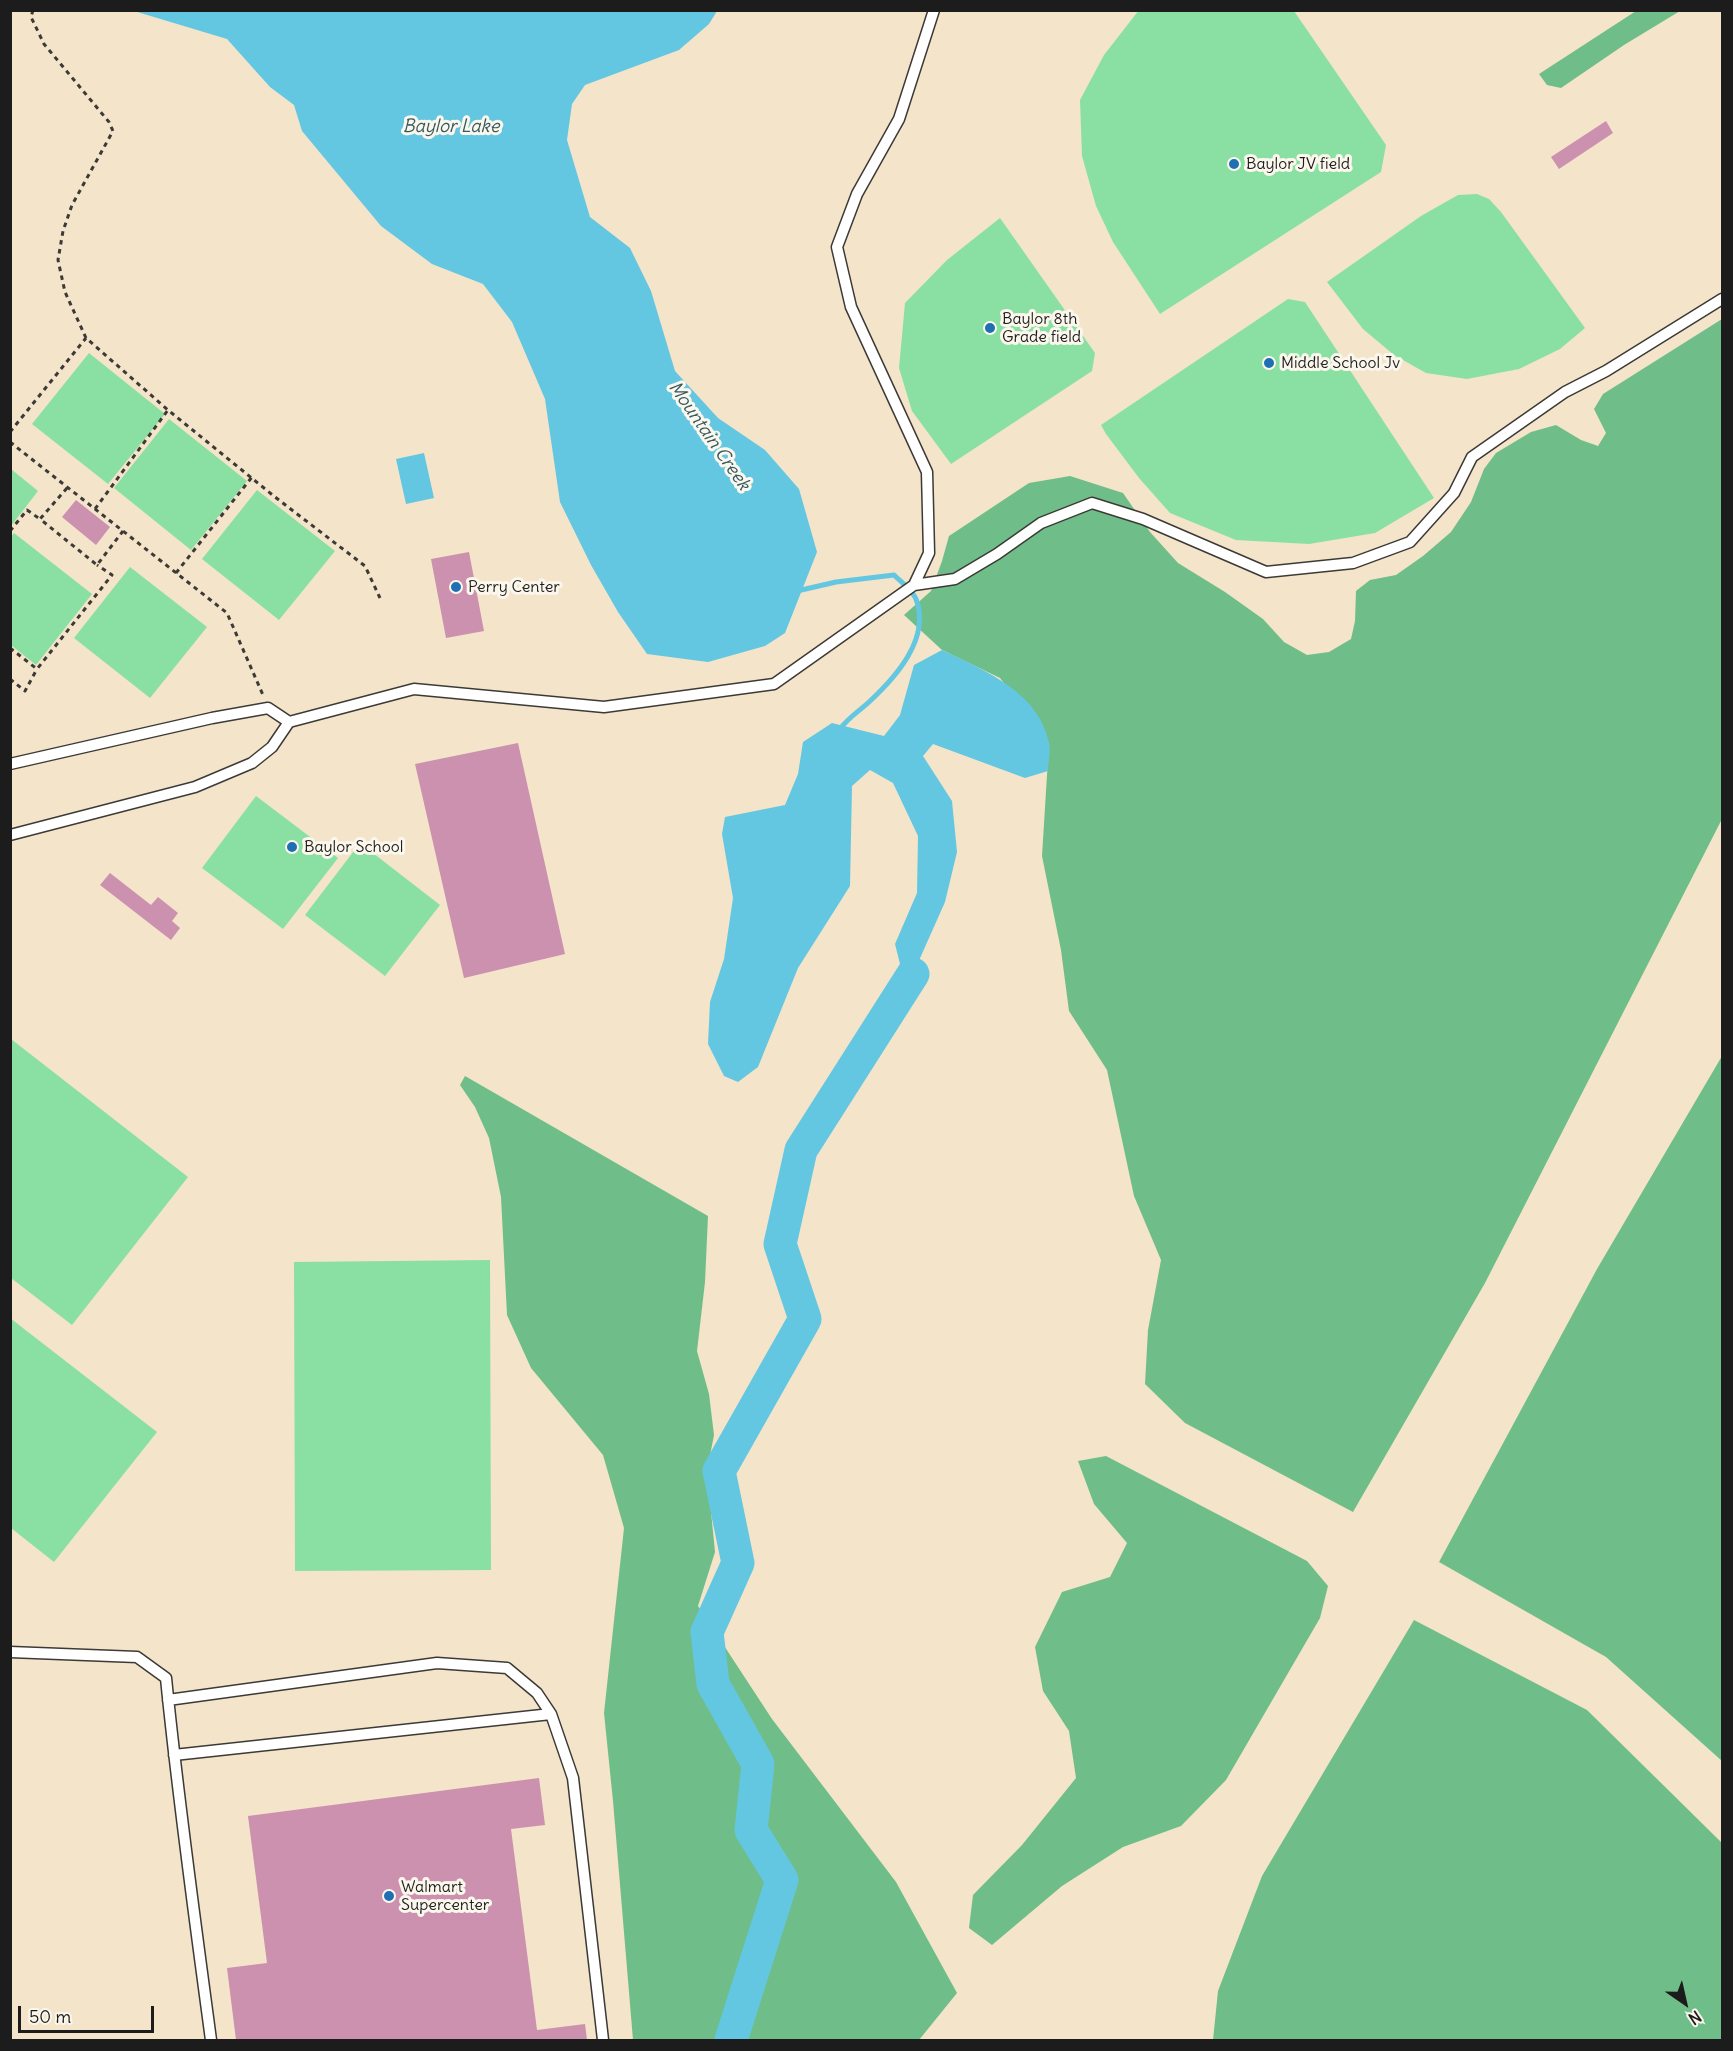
<!DOCTYPE html>
<html>
<head>
<meta charset="utf-8">
<style>
  body { margin:0 }
  #map { position:relative; width:1733px; height:2051px; overflow:hidden; background:#f3e4ca; font-family:Delius,sans-serif }
  canvas { display:block }
  .frame { position:absolute; inset:0; border:12px solid #1c1c1c; pointer-events:none }
  .north { position:absolute; left:1655px; top:1973px; width:60px; height:60px; -webkit-text-stroke:4px #fbf7ec; paint-order:stroke; rotate:146deg; font-size:16px; font-weight:700; line-height:24px; text-align:center; color:#1c1c1c }
  .north::after { content:''; display:block; margin:auto; width:21px; height:27px; background:#1c1c1c; clip-path:polygon(50% 0,100% 100%,50% 72%,0 100%) }
  .scale { position:absolute; left:18px; top:2006px; width:136px; height:27px; box-sizing:border-box; border:3px solid #1c1c1c; border-top:0; padding-left:8px; font-size:18px; line-height:21px; white-space:nowrap; color:#1c1c1c; -webkit-text-stroke:4px #fbf7ec; paint-order:stroke }
</style>
</head>
<body>
<div id="map">
<canvas width="1733" height="2051"></canvas>
<div class="frame"></div>
<div class="north">N</div>
<div class="scale">50 m</div>
</div>
<script>
const c = document.querySelector('canvas').getContext('2d');
c.lineJoin = 'round';
function paint(path, color) {
  c.fillStyle = color;
  c.fill(path, 'evenodd');
}
function trace(path, color, width, dash) {
  c.strokeStyle = color;
  c.lineWidth = width;
  c.lineCap = dash ? 'butt' : 'round';
  c.setLineDash(dash || []);
  c.stroke(path);
}
function label(font, color, halo, rows, align = 'center') {
  c.font = font + ' Delius,sans-serif';
  c.lineWidth = 6;
  c.setLineDash([]);
  c.textBaseline = 'middle';
  c.strokeStyle = halo;
  c.fillStyle = color;
  for (const [text, x, y, turn = 0] of rows) {
    c.save();
    c.translate(x, y);
    c.rotate((+turn || 0) * Math.PI / 180);
    c.textAlign = isNaN(turn) ? turn : align;
    if (halo) c.strokeText(text, 0, 0);
    c.fillText(text, 0, 0);
    c.restore();
  }
}
paint(new Path2D(`
  M 1139,10 L 1294,11 L 1386,145 L 1381,172 L 1160,314 L 1113,242 L 1096,206 L 1082,156 L 1080,100 L 1104,55 Z
  M 1477,194 L 1489,199 L 1501,212 L 1585,328 L 1560,349 L 1519,369 L 1467,379 L 1426,373 L 1394,355 L 1363,329 L 1327,282 L 1421,216 L 1458,195 Z
  M 1000,218 L 1095,353 L 1092,371 L 951,464 L 912,411 L 899,368 L 905,303 L 947,260 Z
  M 1288,299 L 1305,302 L 1434,498 L 1375,533 L 1309,544 L 1236,540 L 1170,513 L 1139,478 L 1106,434 L 1101,425 Z
  M 89,353 L 165,414 L 108,484 L 32,424 Z
  M 169,419 L 247,481 L 191,550 L 114,488 Z
  M 11,469 L 38,491 L 11,526 Z
  M 257,490 L 335,551 L 279,620 L 202,559 Z
  M 14,533 L 92,594 L 36,665 L 11,645 L 10,538 Z
  M 130,567 L 207,627 L 150,698 L 74,638 Z
  M 256,796 L 338,858 L 283,929 L 202,868 Z
  M 360,843 L 440,905 L 385,976 L 305,915 Z
  M 11,1039 L 188,1177 L 72,1325 L 11,1278 Z
  M 490,1260 L 491,1570 L 295,1571 L 294,1262 Z
  M 10,1318 L 157,1432 L 54,1562 L 11,1528 Z`), '#8ae0a3');
paint(new Path2D(`
  M 1636,11 L 1680,11 L 1624,45 L 1561,88 L 1547,85 L 1539,74 Z
  M 1722,319 L 1722,819 L 1485,1283 L 1353,1512 L 1185,1423 L 1145,1384 L 1148,1330 L 1161,1260 L 1134,1196 L 1107,1070 L 1069,1011 L 1061,950 L 1042,856 L 1049,743 L 1000,678 L 942,650 L 904,615 L 931,591 L 942,561 L 949,536 L 1029,483 L 1070,476 L 1123,493 L 1150,532 L 1178,563 L 1225,592 L 1263,619 L 1284,642 L 1307,655 L 1329,652 L 1351,639 L 1355,621 L 1356,591 L 1370,580 L 1396,575 L 1423,556 L 1451,532 L 1471,502 L 1484,469 L 1496,453 L 1531,432 L 1556,425 L 1581,440 L 1598,446 L 1606,433 L 1594,409 L 1603,394 Z
  M 1722,1056 L 1722,1761 L 1606,1657 L 1439,1562 L 1597,1269 Z
  M 465,1076 L 708,1216 L 705,1282 L 697,1351 L 709,1394 L 714,1435 L 707,1471 L 715,1552 L 698,1606 L 772,1719 L 896,1882 L 957,1993 L 919,2040 L 633,2040 L 613,1801 L 604,1713 L 624,1528 L 603,1455 L 531,1368 L 507,1315 L 501,1197 L 489,1138 L 475,1107 L 460,1085 Z
  M 1106,1456 L 1307,1561 L 1328,1586 L 1320,1618 L 1226,1780 L 1181,1826 L 1123,1847 L 1062,1886 L 992,1945 L 969,1928 L 973,1895 L 1022,1845 L 1076,1778 L 1069,1731 L 1043,1691 L 1035,1647 L 1062,1592 L 1110,1577 L 1127,1543 L 1094,1504 L 1078,1461 Z
  M 1414,1620 L 1587,1710 L 1722,1843 L 1722,2040 L 1213,2040 L 1218,1991 L 1262,1876 Z`), '#6fbe89');
paint(new Path2D(`
  M 134,11 L 717,11 L 709,24 L 679,50 L 585,85 L 572,104 L 567,140 L 590,217 L 630,248 L 651,291 L 675,371 L 718,418 L 765,450 L 799,489 L 817,552 L 785,633 L 765,646 L 708,662 L 647,654 L 618,612 L 591,565 L 560,502 L 545,399 L 512,322 L 483,284 L 432,264 L 381,226 L 302,131 L 294,105 L 270,87 L 227,39 Z
  M 424,453 L 434,498 L 406,504 L 396,459 Z
  M 942,650 C 984,670 1039,692 1049,743 C 1051,751 1048,762 1048,771 L 1025,778 L 933,744 L 923,756 L 952,801 L 957,852 L 945,902 L 913,974 L 901,968 L 895,944 L 917,893 L 918,836 L 893,783 L 870,770 L 852,786 L 850,886 L 798,968 L 758,1067 L 738,1082 L 724,1076 L 708,1044 L 710,1002 L 724,959 L 733,898 L 722,834 L 725,817 L 785,805 L 798,774 L 803,742 L 832,723 L 884,736 L 900,715 L 914,665 Z`), '#63c7e1');
trace(new Path2D(`
  M 797,591 L 836,582 L 894,575 C 901,582 912,590 916,599 C 931,638 896,677 869,702 C 857,713 850,716 839,730`), '#63c7e1', 5);
trace(new Path2D(`
  M 731,2040 L 782,1880 L 751,1830 L 758,1764 L 713,1684 L 707,1632 L 738,1563 L 719,1471 L 805,1319 L 780,1244 L 801,1150 L 913,974`), '#63c7e1', 33);
paint(new Path2D(`
  M 1606,121 L 1613,133 L 1559,169 L 1551,157 Z
  M 76,500 L 110,527 L 96,545 L 62,517 Z
  M 469,552 L 484,631 L 446,638 L 431,559 Z
  M 518,743 L 565,954 L 464,978 L 415,764 Z
  M 110,873 L 151,905 L 158,897 L 178,913 L 172,921 L 180,928 L 171,940 L 100,885 Z
  M 539,1778 L 545,1825 L 511,1829 L 537,2030 L 585,2024 L 587,2040 L 236,2040 L 227,1968 L 267,1963 L 248,1816 Z`), '#cb91ae');
const service = new Path2D(`
  M 914,585 L 955,579 L 997,554 L 1041,523 L 1092,503 L 1143,519 L 1266,572 L 1353,563 L 1410,542 L 1454,493 L 1472,457 L 1565,392 L 1606,371 L 1722,299
  M 10,764 L 212,718 L 268,708 L 289,722
  M 10,835 L 195,787 L 252,763 L 272,747 L 289,722 L 414,689 L 604,707 L 774,684 L 914,585 L 929,553 L 927,472 L 851,307 L 837,247 L 857,194 L 899,119 L 934,10
  M 10,1652 L 137,1657 L 166,1678 C 178,1799 195,1920 211,2040
  M 168,1700 L 437,1663 L 507,1668 L 537,1693 L 551,1714
  M 174,1755 L 551,1714 L 573,1778 L 603,2040`);
trace(service, '#3c3a36', 13);
trace(new Path2D(`
  M 33,10 L 31,17 L 44,44 L 109,122 L 113,131 L 72,205 L 63,231 L 58,260 L 65,292 L 86,338 L 168,410 L 275,497 L 365,566 L 380,598
  M 10,432 L 86,338
  M 10,442 L 227,613 L 263,695
  M 67,488 L 40,519 L 97,565 L 123,531
  M 95,509 L 168,410
  M 10,531 L 27,510 L 40,519
  M 176,573 L 252,477
  M 10,648 L 37,669 L 112,575 L 97,565
  M 10,679 L 25,691 L 37,669`), '#3c3a36', 3, [4.5, 4.5]);
trace(service, '#fff', 10);
for (const [x, y, r, color] of [
  [1234,164,6,"#1f6fb2"],
  [990,328,6,"#1f6fb2"],
  [1269,363,6,"#1f6fb2"],
  [456,587,6,"#1f6fb2"],
  [292,847,6,"#1f6fb2"],
  [389,1896,6,"#1f6fb2"]
]) {
  const dot = new Path2D();
  dot.arc(x, y, r, 0, 2 * Math.PI);
  c.fillStyle = color;
  c.fill(dot);
  trace(dot, '#fbf7ec', 2);
}
label('16px', '#1c1c1c', '#fbf7ec', [
  ["Baylor JV field",1246,164],
  ["Baylor 8th",1002,319],
  ["Grade field",1002,337],
  ["Middle School Jv",1281,363],
  ["Perry Center",468,587],
  ["Baylor School",304,847],
  ["Walmart",401,1887],
  ["Supercenter",401,1905]
], 'left');
label('italic 18px', '#355861', '#fbf7ec', [
  ["Baylor Lake",451,127],
  ["Mountain Creek",709,436,55]
]);
</script>
</body>
</html>
